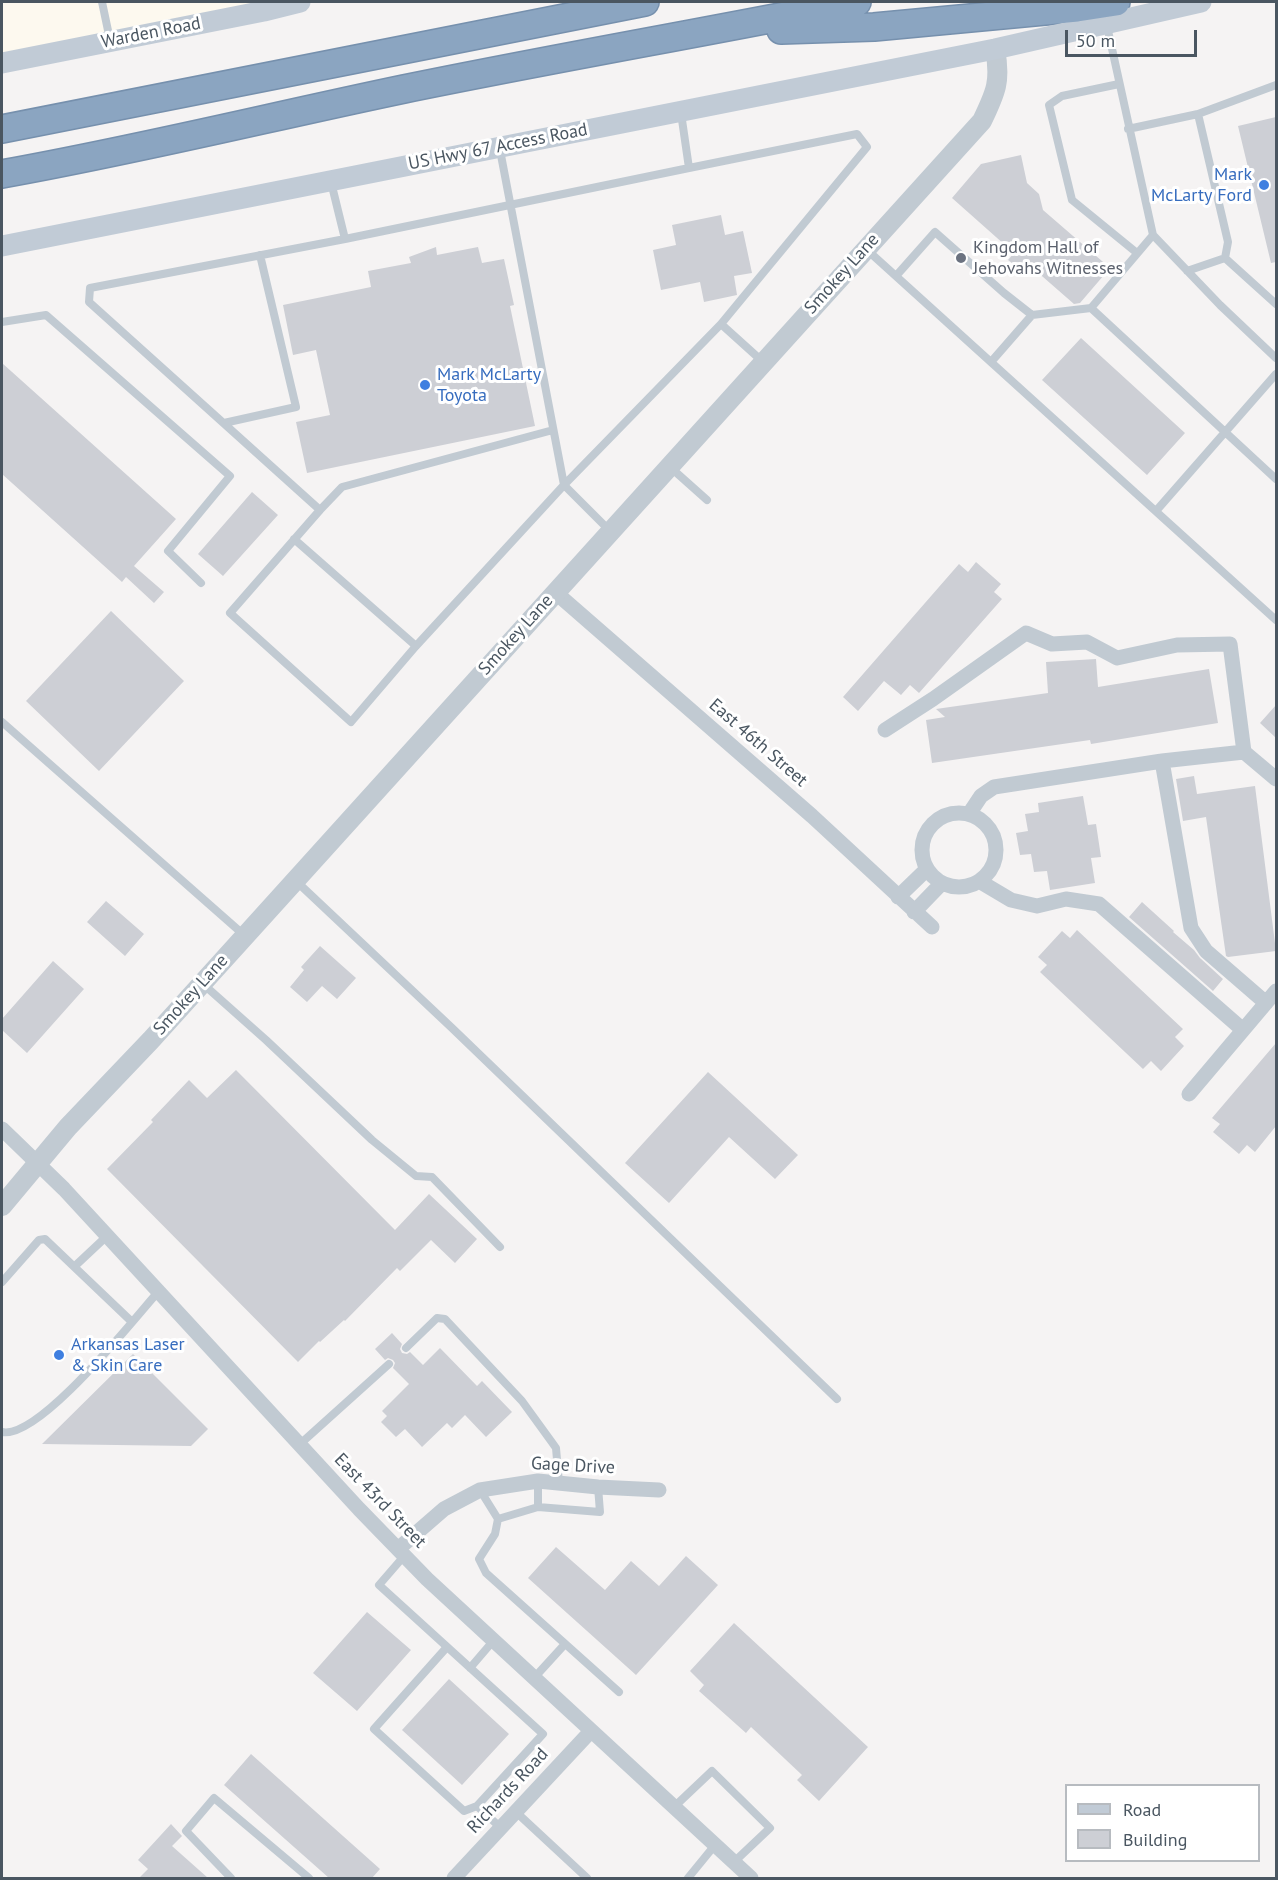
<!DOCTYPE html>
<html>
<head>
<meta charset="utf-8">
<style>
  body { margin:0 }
  #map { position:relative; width:1278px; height:1880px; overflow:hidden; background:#f5f3f3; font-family:"PT Sans",sans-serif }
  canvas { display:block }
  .frame { position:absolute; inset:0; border:3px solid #4a5661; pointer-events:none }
  .legend { position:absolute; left:1065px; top:1784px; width:195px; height:78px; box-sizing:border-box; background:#fff; border:2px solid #b7bbc0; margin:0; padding:8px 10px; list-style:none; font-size:18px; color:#4a5661 }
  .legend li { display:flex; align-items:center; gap:12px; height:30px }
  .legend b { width:30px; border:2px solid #b7bbc0 }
  .scale { position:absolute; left:1065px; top:30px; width:132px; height:27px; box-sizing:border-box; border:3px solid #4a5661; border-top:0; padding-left:8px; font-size:18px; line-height:21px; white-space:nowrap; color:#4a5661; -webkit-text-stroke:4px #fff; paint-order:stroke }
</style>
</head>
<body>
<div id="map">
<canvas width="1278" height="1880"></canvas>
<div class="frame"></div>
<ul class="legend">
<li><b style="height:8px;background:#c1cbd6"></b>Road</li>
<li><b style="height:16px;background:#cdcfd5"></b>Building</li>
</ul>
<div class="scale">50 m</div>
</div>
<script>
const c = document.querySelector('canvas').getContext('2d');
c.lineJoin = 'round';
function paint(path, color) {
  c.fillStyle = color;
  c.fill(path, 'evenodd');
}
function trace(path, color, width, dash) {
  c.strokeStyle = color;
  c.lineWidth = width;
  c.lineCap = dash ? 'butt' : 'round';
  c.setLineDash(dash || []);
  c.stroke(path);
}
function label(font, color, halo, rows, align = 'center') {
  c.font = font + ' "PT Sans",sans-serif';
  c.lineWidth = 6;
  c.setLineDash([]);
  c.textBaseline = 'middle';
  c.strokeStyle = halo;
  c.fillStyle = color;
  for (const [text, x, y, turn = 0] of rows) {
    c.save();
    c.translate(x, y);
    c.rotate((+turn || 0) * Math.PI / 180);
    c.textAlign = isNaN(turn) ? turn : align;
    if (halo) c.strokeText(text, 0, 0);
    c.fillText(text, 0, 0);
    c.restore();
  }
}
paint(new Path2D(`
  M 2,2 L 297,2 L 2,61 Z`), '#fdf9ef');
paint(new Path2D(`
  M 1276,117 L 1276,262 L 1271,263 L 1238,126 Z
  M 1021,155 L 1027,183 L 1039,194 L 1043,210 L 1110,268 L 1080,303 L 1074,304 L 1027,263 L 1021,270 L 1008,260 L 1014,253 L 952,198 L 981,164 Z
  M 721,215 L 725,235 L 743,231 L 752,273 L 734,276 L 737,295 L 704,302 L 700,282 L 661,290 L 653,250 L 676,245 L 672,225 Z
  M 436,247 L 437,255 L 478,247 L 482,263 L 504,259 L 514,305 L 510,306 L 535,426 L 307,473 L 296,422 L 330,415 L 316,350 L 293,355 L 283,305 L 371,287 L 368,271 L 411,263 L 409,257 Z
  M 1081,338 L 1185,433 L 1147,475 L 1042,380 Z
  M 2,363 L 176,519 L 134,566 L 164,592 L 154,603 L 126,577 L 122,582 L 2,474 Z
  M 252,492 L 278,515 L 223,576 L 198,554 Z
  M 976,562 L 1001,584 L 994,592 L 1002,599 L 919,693 L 910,685 L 901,695 L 884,681 L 858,711 L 843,697 L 959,564 L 968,572 Z
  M 111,611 L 184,681 L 99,771 L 26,701 Z
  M 1096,659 L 1098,687 L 1209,669 L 1218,723 L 1091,744 L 1090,740 L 932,763 L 926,720 L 945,717 L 936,709 L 1048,693 L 1046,662 Z
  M 1276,705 L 1276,738 L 1260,723 Z
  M 1194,776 L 1197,794 L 1255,786 L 1276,951 L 1228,957 L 1226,956 L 1206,817 L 1183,821 L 1176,779 Z
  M 1083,796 L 1088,825 L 1096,824 L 1101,857 L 1091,858 L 1095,883 L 1050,890 L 1047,871 L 1034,872 L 1031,854 L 1020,855 L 1016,833 L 1028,831 L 1025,814 L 1039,812 L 1038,803 Z
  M 106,901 L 144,934 L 125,956 L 87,922 Z
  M 1142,902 L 1174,931 L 1173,932 L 1194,950 L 1200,958 L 1223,979 L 1213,991 L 1129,917 Z
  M 1077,930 L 1183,1029 L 1175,1037 L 1184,1046 L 1161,1071 L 1151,1061 L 1143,1069 L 1040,972 L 1047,965 L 1038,957 L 1062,931 L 1070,938 Z
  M 320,946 L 356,978 L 337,999 L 322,986 L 307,1002 L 290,987 L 304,970 L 301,967 Z
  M 53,961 L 84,989 L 27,1053 L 2,1030 L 2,1019 Z
  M 1276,1043 L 1276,1126 L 1255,1152 L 1247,1145 L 1239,1154 L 1213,1132 L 1220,1124 L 1212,1118 Z
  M 236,1070 L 395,1230 L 429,1194 L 477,1239 L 455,1263 L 431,1240 L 400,1271 L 397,1268 L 345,1321 L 344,1320 L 320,1342 L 319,1341 L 298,1362 L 107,1169 L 153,1122 L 151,1120 L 189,1080 L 207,1098 Z
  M 708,1072 L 798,1155 L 775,1179 L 729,1137 L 669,1203 L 625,1163 Z
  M 392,1333 L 402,1344 L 400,1349 L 402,1353 L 407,1354 L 410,1352 L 423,1365 L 440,1348 L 477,1386 L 482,1381 L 512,1412 L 486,1437 L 465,1415 L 452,1428 L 447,1423 L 422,1447 L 405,1429 L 396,1437 L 381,1422 L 387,1416 L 382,1411 L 409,1384 L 393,1368 L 395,1363 L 393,1360 L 388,1358 L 385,1360 L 375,1349 Z
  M 133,1354 L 208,1429 L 191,1446 L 42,1444 Z
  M 556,1547 L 605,1590 L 631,1561 L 659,1586 L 686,1556 L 718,1585 L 636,1675 L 528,1578 Z
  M 367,1612 L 411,1650 L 357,1711 L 313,1673 Z
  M 734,1623 L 868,1747 L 819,1801 L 797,1780 L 802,1775 L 751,1727 L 746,1733 L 699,1691 L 704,1685 L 690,1671 Z
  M 449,1679 L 509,1734 L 462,1785 L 402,1730 Z
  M 251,1754 L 380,1869 L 372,1878 L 329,1878 L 224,1785 Z
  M 171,1824 L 182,1836 L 172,1846 L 208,1878 L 139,1878 L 148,1869 L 138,1860 Z`), '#cdcfd5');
const motorway = new Path2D(`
  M 781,30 L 874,27 L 1077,8 L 1116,2
  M 2,129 L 645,2
  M 2,174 C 137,150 270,117 404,89 C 555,58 707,32 857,2`);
trace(motorway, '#7690ad', 30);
trace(new Path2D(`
  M 102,2 L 110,40
  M 1107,26 L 1153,235 L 1220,305 L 1276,358
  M 1119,84 L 1062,96 L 1049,105 L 1072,200 L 1137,253
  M 1198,114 L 1228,242 L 1225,258
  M 1128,129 L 1198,114 L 1276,85
  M 500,150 L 564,485 L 610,531
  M 331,182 L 345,239 L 689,168
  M 1153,235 L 1091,308 L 1276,479
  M 345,239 L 90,288 L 89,302 L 320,510 L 230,613 L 351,722 L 416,646 L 564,485 L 721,324 L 867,147 L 857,134 L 689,168 L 681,113
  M 866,249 L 1276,620
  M 1225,258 L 1276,304
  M 1187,271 L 1225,258
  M 896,276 L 935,232 L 1004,293 L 1032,315
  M 2,322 L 46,315 L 230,476 L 168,551 L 201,583
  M 721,324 L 762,361
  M 991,362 L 1032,315 L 1091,308
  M 224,423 L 296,407 L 260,255
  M 670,467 L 707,500
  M 320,510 L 342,487 L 553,430
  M 1156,511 L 1276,374
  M 294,539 L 416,646
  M 2,722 L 244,935
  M 296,881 L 452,1028 L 837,1399
  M 203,984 L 266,1040 L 372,1140 L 416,1176 L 432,1177 L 500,1247
  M 75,1266 L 107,1236
  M 2,1282 L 39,1240 L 45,1239 L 132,1322
  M 406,1348 L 437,1318 L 445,1319 L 522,1401 L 551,1441 L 556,1448 L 559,1483
  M 2,1432 C 39,1440 133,1320 158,1292
  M 299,1445 L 389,1364
  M 538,1481 L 538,1507
  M 480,1490 L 498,1519 L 495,1534 L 479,1559 L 486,1573 L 619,1692
  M 498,1519 L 538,1507 L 600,1512 L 598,1487
  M 405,1555 L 379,1585 L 543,1734 L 477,1806 L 501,1828
  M 447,1647 L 374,1729 L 464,1811 L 477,1806
  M 470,1668 L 494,1640
  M 534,1678 L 565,1644
  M 674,1807 L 712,1771 L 770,1828 L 734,1862
  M 516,1812 L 587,1878
  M 231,1878 L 186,1831 L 214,1798 L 309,1878
  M 688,1878 L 715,1845`), '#c1cad2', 8);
trace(new Path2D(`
  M 555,592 L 812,816 L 932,927
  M 885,730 L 933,699 L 1026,633 L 1052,644 L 1087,642 L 1117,658 L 1177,645 L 1230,644 L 1244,752 L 1162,761 L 994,787 L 981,796 L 969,814
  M 1244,752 L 1276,779
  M 1162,761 L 1191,928 L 1206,951 L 1266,1003
  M922 850a37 37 0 1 1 74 0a37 37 0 1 1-74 0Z
  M 979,881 L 1011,900 L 1037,906 L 1066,899 L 1099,904 L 1243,1030
  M 898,897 L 927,869
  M 914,912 L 942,883
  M 1189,1094 L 1276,991
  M 2,1129 L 64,1189 L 359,1509 L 427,1579 L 751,1878
  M 398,1549 L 444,1509 L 480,1490 L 538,1481 L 598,1487 L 659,1490
  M 454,1878 L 591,1731`), '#c1cad2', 15);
trace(new Path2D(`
  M 2,1206 L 68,1127 L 151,1040 L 982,121 C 996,92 1001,81 995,49`), '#c1cad2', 20);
trace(new Path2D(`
  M 2,63 L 264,11 L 300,2
  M 2,246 L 995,49 L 1201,2`), '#c1cbd6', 21);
trace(motorway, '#8ba5c1', 27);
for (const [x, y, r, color] of [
  [1264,185,6,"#3f7fe0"],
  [961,258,6,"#6b7280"],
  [425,385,6,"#3f7fe0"],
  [59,1355,6,"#3f7fe0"]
]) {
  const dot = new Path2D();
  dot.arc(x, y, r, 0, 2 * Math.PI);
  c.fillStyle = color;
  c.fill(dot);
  trace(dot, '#fff', 2);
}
label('18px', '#4a5661', '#fff', [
  ["Warden Road",151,33,-11],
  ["US Hwy 67 Access Road",498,147,-11],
  ["Smokey Lane",842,274,-48],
  ["Smokey Lane",516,635,-48],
  ["East 46th Street",758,743,41],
  ["Smokey Lane",191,995,-48],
  ["Gage Drive",573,1466,3],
  ["East 43rd Street",380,1501,46],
  ["Richards Road",508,1791,-47]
]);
label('18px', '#366cbe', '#fff', [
  ["Mark",1252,175,"right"],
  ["McLarty Ford",1252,196,"right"],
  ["Mark McLarty",437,375],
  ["Toyota",437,396],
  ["Arkansas Laser",71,1345],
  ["& Skin Care",71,1366]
], 'left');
label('18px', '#5b616d', '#fff', [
  ["Kingdom Hall of",973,248],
  ["Jehovahs Witnesses",973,269]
], 'left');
</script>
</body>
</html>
